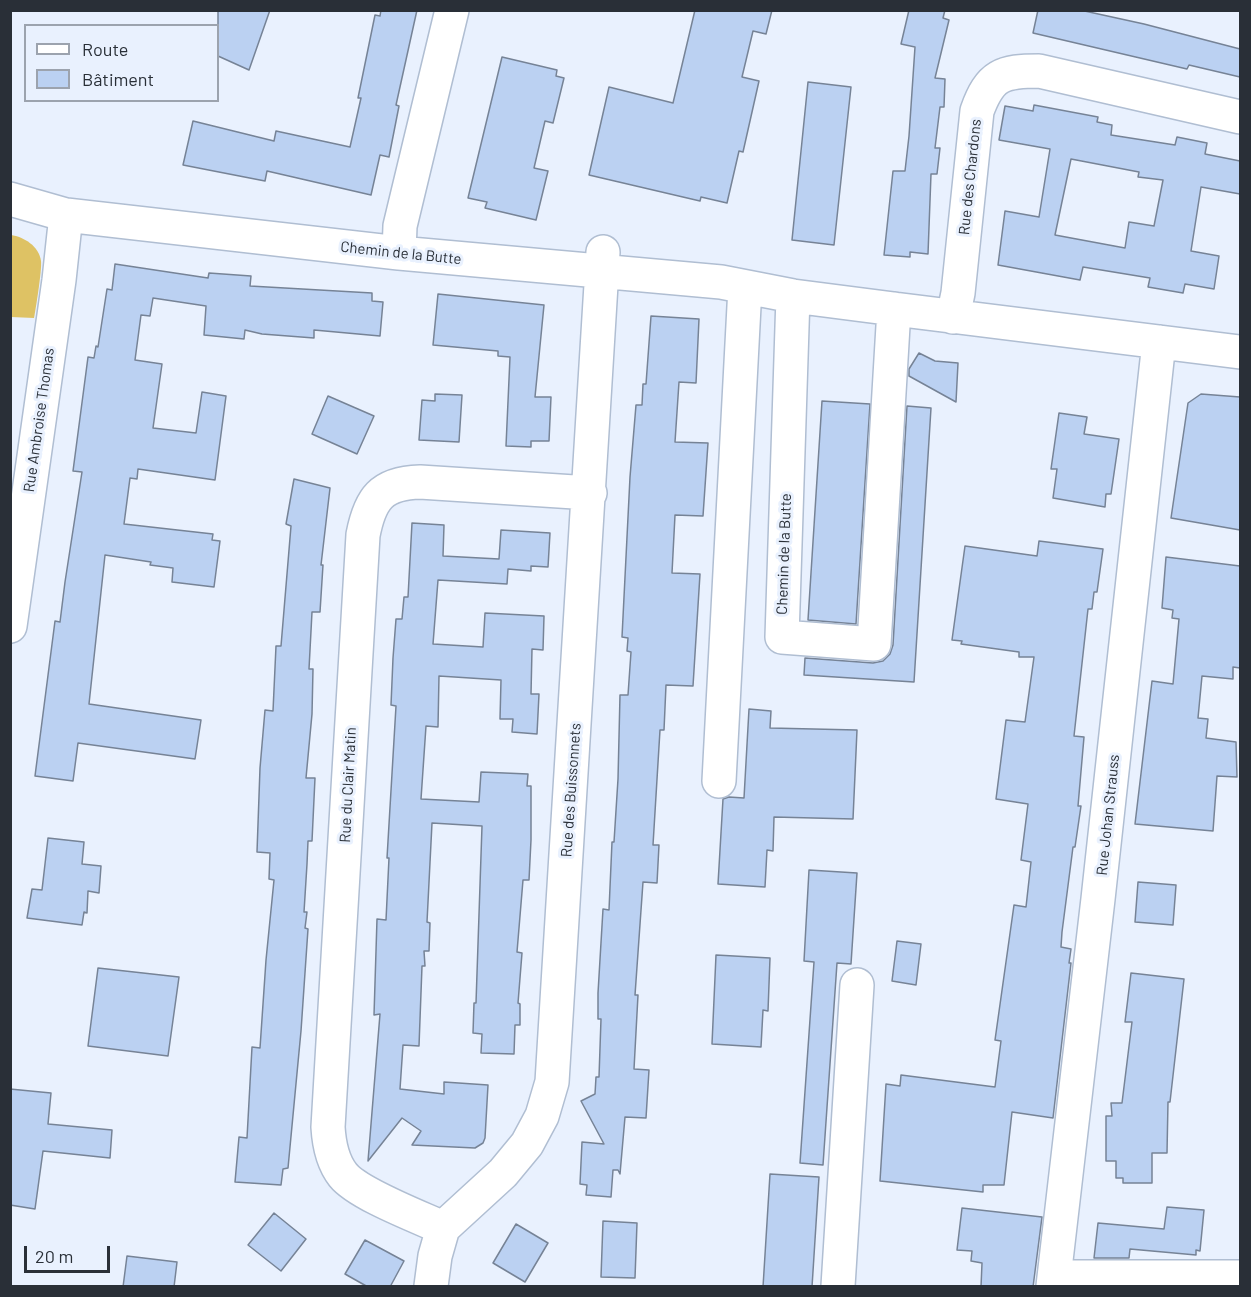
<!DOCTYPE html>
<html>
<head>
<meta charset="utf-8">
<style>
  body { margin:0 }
  #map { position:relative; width:1251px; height:1297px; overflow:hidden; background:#e9f1fe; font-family:Barlow,sans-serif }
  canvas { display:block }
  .frame { position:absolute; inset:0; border:12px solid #292f37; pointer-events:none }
  .legend { position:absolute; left:24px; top:24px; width:195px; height:78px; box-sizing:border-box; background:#e9f1fe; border:2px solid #9ca3ae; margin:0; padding:8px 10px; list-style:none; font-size:18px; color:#292f37 }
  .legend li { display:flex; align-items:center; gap:12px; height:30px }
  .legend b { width:30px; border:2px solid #9ca3ae }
  .scale { position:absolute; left:24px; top:1246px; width:86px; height:27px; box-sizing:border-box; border:3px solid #292f37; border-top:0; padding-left:8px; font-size:18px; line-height:21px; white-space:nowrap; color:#292f37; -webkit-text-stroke:4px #e9f1fe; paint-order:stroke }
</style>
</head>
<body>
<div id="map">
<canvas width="1251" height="1297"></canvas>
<div class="frame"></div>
<ul class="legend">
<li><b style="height:8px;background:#fff"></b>Route</li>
<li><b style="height:16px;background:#bbd1f2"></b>Bâtiment</li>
</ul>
<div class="scale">20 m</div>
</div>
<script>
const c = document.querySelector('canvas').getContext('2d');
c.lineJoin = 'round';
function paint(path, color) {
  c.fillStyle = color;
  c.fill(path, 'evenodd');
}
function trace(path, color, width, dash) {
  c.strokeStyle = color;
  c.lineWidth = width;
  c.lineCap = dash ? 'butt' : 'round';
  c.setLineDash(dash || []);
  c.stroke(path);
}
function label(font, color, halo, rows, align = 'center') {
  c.font = font + ' Barlow,sans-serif';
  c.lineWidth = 6;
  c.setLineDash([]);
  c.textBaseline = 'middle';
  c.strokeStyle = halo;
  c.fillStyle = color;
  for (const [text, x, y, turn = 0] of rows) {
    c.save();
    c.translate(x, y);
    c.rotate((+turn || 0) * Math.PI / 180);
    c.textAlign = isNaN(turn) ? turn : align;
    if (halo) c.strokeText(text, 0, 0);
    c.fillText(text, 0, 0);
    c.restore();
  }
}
paint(new Path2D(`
  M 11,235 C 24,237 39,246 41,261 C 42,270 36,307 34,318 L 11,317 Z`), '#dec264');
const building = new Path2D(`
  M 218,10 L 270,10 L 249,70 L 218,56 Z
  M 381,10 L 417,10 L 396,105 L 399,106 L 389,157 L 380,155 L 371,195 L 267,171 L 265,181 L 183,165 L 193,121 L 274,141 L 276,131 L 350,147 L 361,98 L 358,98 L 375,15 L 380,16 Z
  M 695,10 L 772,10 L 766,34 L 753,31 L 742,77 L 759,81 L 743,152 L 739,151 L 727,203 L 701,197 L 700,201 L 589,175 L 609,87 L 673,103 Z
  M 909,10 L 945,10 L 943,18 L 949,20 L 935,78 L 945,79 L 944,107 L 940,107 L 935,148 L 940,148 L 937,174 L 931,174 L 928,254 L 910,252 L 910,257 L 884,255 L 893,171 L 905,171 L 909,136 L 915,47 L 901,44 Z
  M 1038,10 L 1080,10 L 1144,24 L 1240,49 L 1240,77 L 1189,65 L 1187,69 L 1033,33 Z
  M 502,57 L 557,70 L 556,76 L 564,78 L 553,123 L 545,121 L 534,168 L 548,171 L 536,220 L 485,208 L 487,202 L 468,198 Z
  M 808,82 L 851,87 L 834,245 L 792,240 Z
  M 1034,105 L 1098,117 L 1097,122 L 1112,125 L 1111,135 L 1175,145 L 1177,137 L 1207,143 L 1205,154 L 1240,161 L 1240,194 L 1201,187 L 1191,251 L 1219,256 L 1214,289 L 1185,284 L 1183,293 L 1148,287 L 1150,278 L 1083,267 L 1080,280 L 998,265 L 1005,211 L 1039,217 L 1050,149 L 999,140 L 1005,106 L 1033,111 ZM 1071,159 L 1139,172 L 1138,177 L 1163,180 L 1154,226 L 1129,222 L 1125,248 L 1055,235 Z
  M 115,264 L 208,278 L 209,273 L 251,276 L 250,286 L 372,293 L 372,301 L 383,302 L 380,336 L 314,330 L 314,338 L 262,334 L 245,330 L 244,339 L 204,335 L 206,306 L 153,298 L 150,316 L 141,315 L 135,360 L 162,364 L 153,428 L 196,433 L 202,392 L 226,396 L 215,480 L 138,469 L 137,479 L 130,478 L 124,524 L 213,534 L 212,540 L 220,541 L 214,587 L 172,582 L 173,568 L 150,565 L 151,562 L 105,555 L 89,704 L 201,720 L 195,759 L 78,743 L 73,781 L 35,776 L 55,621 L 60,622 L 65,582 L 82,472 L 73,471 L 88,357 L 94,358 L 96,346 L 98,347 L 107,289 L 112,290 Z
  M 438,294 L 544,305 L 535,397 L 551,397 L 549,441 L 531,441 L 531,447 L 506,446 L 510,357 L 498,356 L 498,351 L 433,345 Z
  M 651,316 L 699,319 L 696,383 L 679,382 L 675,442 L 708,443 L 703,516 L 675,515 L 672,573 L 700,574 L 693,686 L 666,685 L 664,730 L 660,730 L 653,845 L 659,845 L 657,883 L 643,882 L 635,995 L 638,995 L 634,1069 L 649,1070 L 646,1118 L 625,1117 L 620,1174 L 618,1170 L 613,1170 L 611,1197 L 586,1195 L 587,1185 L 580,1184 L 582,1142 L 604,1144 L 581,1101 L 595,1094 L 596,1077 L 599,1077 L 601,1019 L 598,1019 L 598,993 L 603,909 L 609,910 L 612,842 L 614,842 L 618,779 L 620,695 L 628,695 L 631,652 L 627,651 L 628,638 L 622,637 L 630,477 L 636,405 L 642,405 L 643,384 L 646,384 Z
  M 919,353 L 935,361 L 958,363 L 956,402 L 909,376 L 909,369 Z
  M 435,394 L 462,395 L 459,442 L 419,440 L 422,400 L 435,401 Z
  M 1201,394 L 1240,397 L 1240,530 L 1171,518 L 1188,403 Z
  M 328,396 L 374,416 L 357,454 L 312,434 Z
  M 822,401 L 870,404 L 856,624 L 808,620 Z
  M 907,406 L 931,408 L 914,682 L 804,675 L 805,658 L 873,663 L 883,661 L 890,654 L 893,645 Z
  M 1059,413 L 1087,417 L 1084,434 L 1119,439 L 1111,494 L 1106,494 L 1105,507 L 1053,498 L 1057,469 L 1051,469 Z
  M 294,479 L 330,488 L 321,565 L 323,565 L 320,612 L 312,612 L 309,669 L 313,669 L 312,714 L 306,778 L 315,778 L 312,841 L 308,841 L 307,864 L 304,912 L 307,912 L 305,928 L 308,929 L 301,1031 L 288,1168 L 283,1169 L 281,1185 L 235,1182 L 239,1137 L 247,1138 L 252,1047 L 260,1048 L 266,960 L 274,880 L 269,879 L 270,853 L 257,852 L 260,768 L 265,710 L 273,711 L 276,646 L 281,646 L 291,526 L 286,524 Z
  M 412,523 L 444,525 L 443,556 L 499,559 L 501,530 L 550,533 L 548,567 L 531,566 L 531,571 L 508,569 L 507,584 L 438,580 L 433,644 L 483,647 L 485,613 L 544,616 L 543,650 L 532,649 L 531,694 L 539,694 L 537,734 L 512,732 L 513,719 L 500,719 L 501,680 L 439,676 L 438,727 L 426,726 L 421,799 L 479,802 L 481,772 L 528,774 L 527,786 L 531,786 L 531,840 L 529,880 L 523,880 L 517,952 L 522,953 L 518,1003 L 520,1004 L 520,1025 L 515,1025 L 514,1054 L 481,1053 L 482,1034 L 473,1033 L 474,1003 L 476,1003 L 482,826 L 432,823 L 427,922 L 430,923 L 429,951 L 424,951 L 425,966 L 422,966 L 419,1046 L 403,1045 L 400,1089 L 444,1094 L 444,1082 L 488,1085 L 485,1138 L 483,1143 L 475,1148 L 412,1145 L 421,1131 L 402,1118 L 368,1161 L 380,1014 L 374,1015 L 377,919 L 386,920 L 389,858 L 387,858 L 396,706 L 391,705 L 393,658 L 396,619 L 402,619 L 404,597 L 408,597 Z
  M 1039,541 L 1103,549 L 1097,592 L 1094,592 L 1092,609 L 1088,609 L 1074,736 L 1084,737 L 1078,806 L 1081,806 L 1075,847 L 1073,847 L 1062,932 L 1061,947 L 1071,949 L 1069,963 L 1071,963 L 1053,1118 L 1012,1112 L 1004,1185 L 983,1185 L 983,1192 L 880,1181 L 886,1084 L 900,1086 L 901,1075 L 995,1087 L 1001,1041 L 995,1040 L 1014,905 L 1026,907 L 1031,862 L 1021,860 L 1028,804 L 996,799 L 1006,720 L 1025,722 L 1034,657 L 1019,657 L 1019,652 L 961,644 L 962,641 L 952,640 L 965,546 L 1037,556 Z
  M 1166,557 L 1240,566 L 1240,668 L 1233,667 L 1233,679 L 1202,676 L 1198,718 L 1208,719 L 1206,738 L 1236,742 L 1237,777 L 1217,776 L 1213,831 L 1135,824 L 1152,681 L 1173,684 L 1179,619 L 1172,618 L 1173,610 L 1162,608 Z
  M 749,709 L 771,711 L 770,728 L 857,730 L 853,819 L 774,817 L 773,851 L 767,850 L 765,887 L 718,884 L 723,799 L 729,797 L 744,798 Z
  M 48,838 L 84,842 L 82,864 L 101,866 L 99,893 L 88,891 L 87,913 L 84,912 L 82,925 L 27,918 L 32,889 L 42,890 Z
  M 809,870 L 857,873 L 851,964 L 837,963 L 823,1165 L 800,1163 L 814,962 L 804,961 Z
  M 1138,882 L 1176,885 L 1173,925 L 1135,922 Z
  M 897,941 L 921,944 L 916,985 L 892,981 Z
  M 716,955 L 770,958 L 768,1011 L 763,1010 L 761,1047 L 712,1044 Z
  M 98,968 L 179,977 L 168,1056 L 88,1046 Z
  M 1131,973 L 1184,979 L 1170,1102 L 1168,1102 L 1167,1153 L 1152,1153 L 1152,1183 L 1123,1183 L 1123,1178 L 1116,1178 L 1116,1161 L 1106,1161 L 1106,1116 L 1112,1116 L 1111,1103 L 1122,1103 L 1132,1022 L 1125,1022 Z
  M 10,1089 L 51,1093 L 48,1124 L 112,1130 L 110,1158 L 43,1151 L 35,1209 L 10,1205 Z
  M 770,1174 L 819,1177 L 812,1287 L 763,1287 Z
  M 1167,1207 L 1204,1210 L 1200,1251 L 1196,1250 L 1196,1255 L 1130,1249 L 1129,1258 L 1094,1258 L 1098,1223 L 1164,1229 Z
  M 962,1208 L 1042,1217 L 1033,1287 L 981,1287 L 982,1263 L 971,1261 L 972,1251 L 957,1250 Z
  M 274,1213 L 306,1239 L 281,1271 L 248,1245 Z
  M 603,1221 L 637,1223 L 635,1278 L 601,1277 Z
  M 516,1224 L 548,1243 L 525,1282 L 493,1263 Z
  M 365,1240 L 404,1261 L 390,1287 L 368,1287 L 345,1274 Z
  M 127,1256 L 177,1262 L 174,1287 L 123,1287 Z`);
paint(building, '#bbd1f2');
trace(building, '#768396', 1.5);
const minor = new Path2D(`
  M 10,199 L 66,215 L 399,253 L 721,282 L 793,296 L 894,309 L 1240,352
  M 399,253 L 400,226 L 452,10
  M 793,296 L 782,637 L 874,644 L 894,309
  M 953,317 L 958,293 L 977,111 C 990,75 1002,71 1039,71 L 1240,117
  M 10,626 L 59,280 L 66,215
  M 719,781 L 745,287
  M 443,1228 C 419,1217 358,1194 343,1175 C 332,1161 329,1144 328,1127 L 363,535 C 370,499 381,483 420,482 L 590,493
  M 1055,1277 L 1240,1277
  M 431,1286 L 435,1256 L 443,1228 L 503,1173 L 527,1144 L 542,1116 L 552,1082 L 603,252
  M 838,1286 L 857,985
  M 1053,1286 L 1098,899 L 1159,342`);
trace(minor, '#b0bed2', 36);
trace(minor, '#fff', 33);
label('15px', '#292f37', '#e9f1fe', [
  ["Rue des Chardons",970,177,-84],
  ["Chemin de la Butte",401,253,6],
  ["Rue Ambroise Thomas",39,420,-82],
  ["Chemin de la Butte",784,554,-88],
  ["Rue du Clair Matin",348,785,-87],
  ["Rue des Buissonnets",571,790,-86],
  ["Rue Johan Strauss",1108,815,-84]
]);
</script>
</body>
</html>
